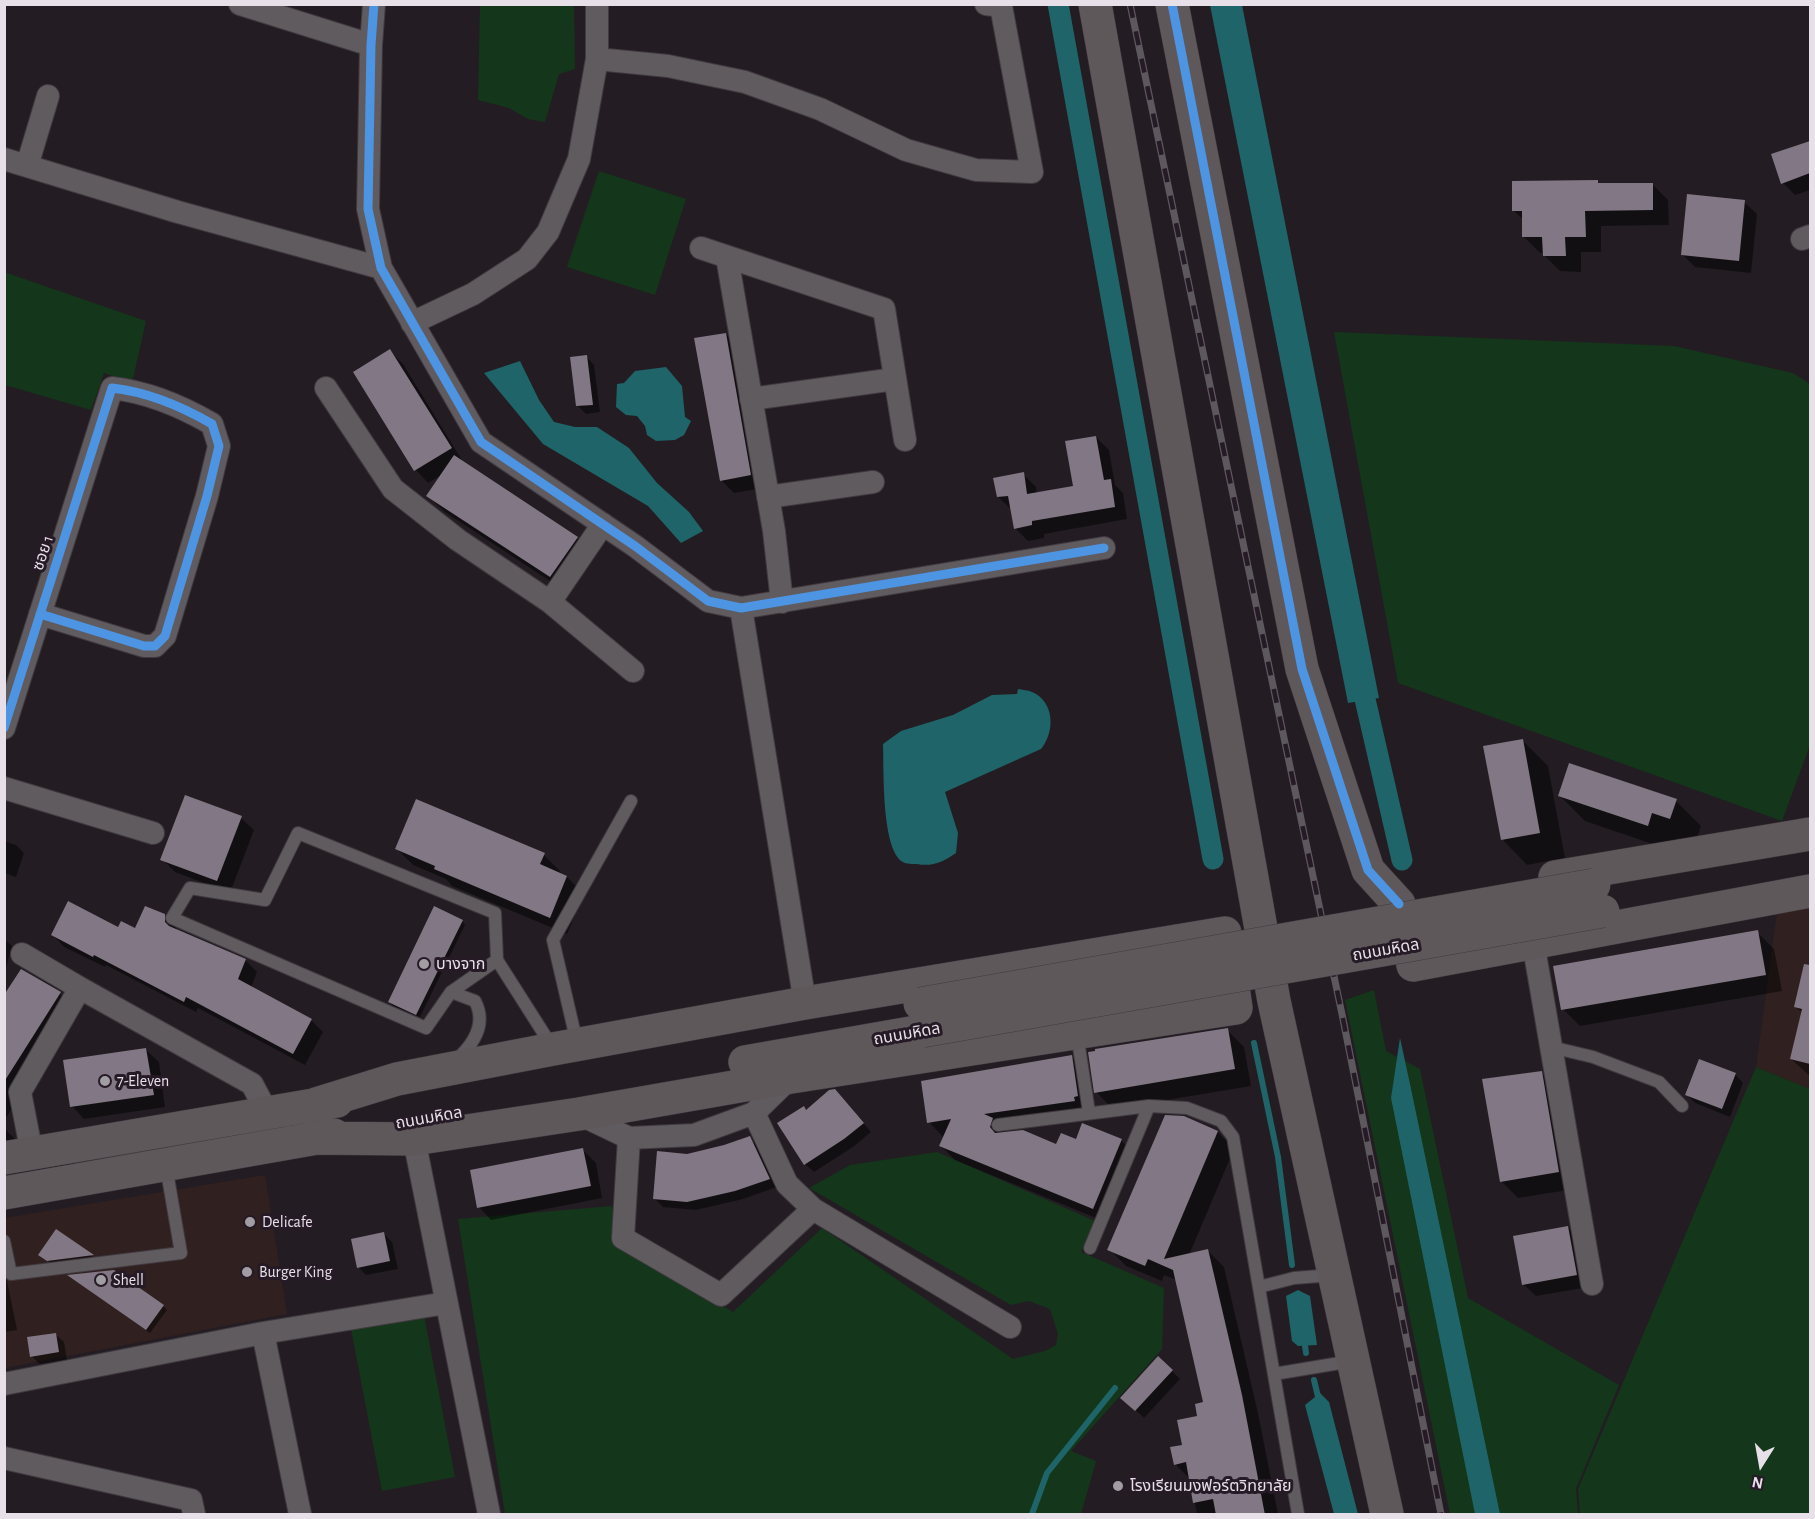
<!DOCTYPE html>
<html>
<head>
<meta charset="utf-8">
<style>
  body { margin:0 }
  #map { position:relative; width:1815px; height:1519px; overflow:hidden; background:#231d23; font-family:"Alegreya Sans",sans-serif }
  canvas { display:block }
  .frame { position:absolute; inset:0; border:6px solid #e7e0e8; pointer-events:none }
  .north { position:absolute; left:1731px; top:1435px; width:60px; height:60px; -webkit-text-stroke:4px #251a26; paint-order:stroke; rotate:191deg; font-size:16px; font-weight:700; line-height:24px; text-align:center; color:#e7e0e8 }
  .north::after { content:''; display:block; margin:auto; width:21px; height:27px; background:#e7e0e8; clip-path:polygon(50% 0,100% 100%,50% 72%,0 100%) }
</style>
</head>
<body>
<div id="map">
<canvas width="1815" height="1519"></canvas>
<div class="frame"></div>
<div class="north">N</div>
</div>
<script>
const c = document.querySelector('canvas').getContext('2d');
c.lineJoin = 'round';
function paint(path, color) {
  c.fillStyle = color;
  c.fill(path, 'evenodd');
}
function trace(path, color, width, dash) {
  c.strokeStyle = color;
  c.lineWidth = width;
  c.lineCap = dash ? 'butt' : 'round';
  c.setLineDash(dash || []);
  c.stroke(path);
}
function label(font, color, halo, rows, align = 'center') {
  c.font = font + ' "Alegreya Sans","Noto Sans Thai",sans-serif';
  c.lineWidth = 6;
  c.setLineDash([]);
  c.textBaseline = 'middle';
  c.strokeStyle = halo;
  c.fillStyle = color;
  for (const [text, x, y, turn = 0] of rows) {
    c.save();
    c.translate(x, y);
    c.rotate((+turn || 0) * Math.PI / 180);
    c.textAlign = isNaN(turn) ? turn : align;
    if (halo) c.strokeText(text, 0, 0);
    c.fillText(text, 0, 0);
    c.restore();
  }
}
paint(new Path2D(`
  M 1810,907 L 1810,1089 L 1756,1067 L 1777,912 Z
  M 265,1175 L 287,1314 L 5,1368 L 5,1218 Z`), '#312020');
paint(new Path2D(`
  M 480,5 L 574,5 L 575,69 L 559,74 L 545,122 L 528,119 L 509,108 L 478,100 Z
  M 599,171 L 686,199 L 655,295 L 567,267 Z
  M 4,272 L 146,321 L 132,383 L 104,373 L 91,410 L 5,385 Z
  M 1334,332 L 1674,346 L 1793,373 L 1810,384 L 1810,745 L 1782,821 L 1398,683 Z
  M 1374,990 L 1386,1051 L 1420,1069 L 1468,1298 L 1619,1385 L 1576,1489 L 1578,1514 L 1450,1514 L 1345,1000 Z
  M 1756,1067 L 1810,1089 L 1810,1514 L 1580,1514 L 1578,1489 Z
  M 937,1152 L 1095,1221 L 1081,1252 L 1164,1288 L 1162,1349 L 1071,1451 L 1096,1461 L 1081,1514 L 505,1514 L 458,1219 L 612,1206 L 618,1243 L 733,1312 L 822,1228 L 1013,1359 L 1045,1351 L 1056,1345 L 1058,1334 L 1050,1309 L 1029,1301 L 1011,1305 L 809,1188 L 850,1165 Z
  M 424,1315 L 455,1477 L 382,1491 L 351,1329 Z`), '#14361a');
paint(new Path2D(`
  M 1210,5 L 1242,5 L 1379,698 L 1348,703 Z
  M 520,361 L 539,400 L 554,422 L 575,427 L 597,427 L 629,448 L 657,483 L 689,512 L 703,531 L 681,543 L 648,506 L 543,444 L 484,373 Z
  M 666,367 L 682,386 L 685,417 L 691,421 L 684,435 L 675,440 L 656,441 L 647,435 L 645,426 L 637,416 L 626,415 L 616,407 L 617,384 L 624,383 L 635,371 Z
  M 1018,689 C 1022,690 1028,690 1032,692 C 1055,702 1055,732 1041,749 L 945,792 L 958,833 L 956,853 C 943,862 932,867 917,864 C 913,864 906,864 903,862 C 881,850 884,767 883,744 L 901,731 L 953,715 L 992,695 L 1017,694 Z
  M 1400,1038 L 1410,1084 L 1500,1514 L 1475,1514 L 1391,1098 Z
  M 1298,1290 L 1310,1296 L 1317,1345 L 1298,1346 L 1292,1341 L 1286,1296 Z
  M 1320,1393 L 1329,1402 L 1358,1514 L 1334,1514 L 1305,1405 Z`), '#1f6468');
paint(new Path2D(`
  M 1810,142 L 1810,190 L 1795,195 L 1783,183 L 1773,155 Z
  M 1598,182 L 1600,185 L 1652,184 L 1668,200 L 1669,225 L 1601,226 L 1601,252 L 1581,252 L 1581,272 L 1560,271 L 1544,255 L 1544,253 L 1540,253 L 1524,237 L 1524,220 L 1514,211 Z
  M 1744,202 L 1757,214 L 1751,273 L 1695,267 L 1682,254 Z
  M 726,334 L 738,347 L 763,488 L 734,493 L 721,480 Z
  M 390,351 L 403,364 L 463,462 L 577,538 L 594,555 L 568,593 L 445,512 L 428,496 L 443,474 L 428,483 L 416,470 L 355,372 Z
  M 586,356 L 594,365 L 600,412 L 586,414 L 578,406 Z
  M 1096,437 L 1109,450 L 1115,485 L 1123,493 L 1127,519 L 1044,534 L 1044,538 L 1028,541 L 1015,528 L 1011,509 L 998,497 L 1023,474 L 1036,487 L 1037,494 L 1075,487 Z
  M 1523,741 L 1548,766 L 1565,858 L 1527,865 L 1502,839 Z
  M 1560,796 L 1676,801 L 1701,826 L 1695,844 L 1678,838 L 1673,851 L 1585,821 Z
  M 241,818 L 254,830 L 230,893 L 175,872 L 162,859 Z
  M 4,841 L 16,845 L 24,853 L 16,877 L 4,873 Z
  M 396,848 L 544,855 L 561,872 L 560,874 L 567,877 L 584,894 L 567,934 L 452,886 L 446,879 L 413,865 Z
  M 164,916 L 176,928 L 176,930 L 246,961 L 257,972 L 251,988 L 311,1020 L 323,1032 L 305,1065 L 198,1008 L 196,1012 L 106,965 L 105,967 L 64,947 L 53,935 L 119,929 L 136,930 Z
  M 462,921 L 465,925 L 420,1017 L 393,1006 L 389,1002 Z
  M 1757,932 L 1774,949 L 1782,991 L 1580,1026 L 1563,1009 Z
  M 4,939 L 12,946 L 4,975 Z
  M 1802,978 L 1810,980 L 1810,1076 L 1791,1059 L 1802,1013 L 1796,1007 Z
  M 60,994 L 75,1009 L 4,1121 L 4,998 Z
  M 1227,1030 L 1244,1047 L 1251,1086 L 1113,1109 L 1096,1092 Z
  M 146,1050 L 159,1062 L 165,1107 L 84,1119 L 72,1106 Z
  M 1071,1057 L 1086,1071 L 1092,1110 L 1001,1128 L 1006,1133 L 1057,1145 L 1077,1141 L 1121,1140 L 1135,1155 L 1108,1223 L 955,1160 L 941,1146 L 945,1136 L 943,1137 L 929,1122 Z
  M 1541,1073 L 1558,1090 L 1575,1189 L 1518,1198 L 1501,1181 Z
  M 1735,1074 L 1743,1083 L 1730,1117 L 1695,1103 L 1687,1095 Z
  M 843,1099 L 871,1132 L 853,1147 L 814,1172 L 805,1164 L 807,1111 Z
  M 1183,1118 L 1218,1132 L 1234,1149 L 1189,1255 L 1208,1251 L 1224,1267 L 1258,1413 L 1278,1514 L 1197,1514 L 1190,1479 L 1175,1464 L 1205,1404 L 1177,1280 L 1164,1275 L 1162,1281 L 1126,1266 L 1109,1249 Z
  M 4,1129 L 5,1129 L 19,1143 L 4,1145 Z
  M 749,1138 L 758,1146 L 777,1187 L 743,1199 L 696,1210 L 663,1207 L 655,1199 L 687,1155 L 724,1146 Z
  M 583,1150 L 596,1163 L 602,1198 L 491,1220 L 479,1207 Z
  M 1568,1227 L 1580,1240 L 1589,1287 L 1536,1296 L 1523,1284 Z
  M 57,1231 L 93,1257 L 95,1259 L 52,1264 L 44,1258 Z
  M 384,1234 L 392,1242 L 398,1269 L 366,1275 L 358,1267 Z
  M 4,1266 L 17,1330 L 4,1332 Z
  M 73,1279 L 163,1306 L 167,1310 L 150,1333 Z
  M 55,1334 L 64,1342 L 67,1360 L 40,1364 L 31,1356 Z
  M 1172,1371 L 1180,1379 L 1144,1418 L 1122,1397 Z`), '#0007');
trace(new Path2D(`
  M 1254,1043 L 1278,1157 L 1292,1265
  M 1304,1338 L 1306,1353
  M 1314,1380 L 1319,1401
  M 1032,1514 L 1047,1473 L 1115,1388`), '#1f6468', 6);
trace(new Path2D(`
  M 1058,4 L 1213,859
  M 1359,673 L 1402,860`), '#1f6468', 21);
paint(new Path2D(`
  M 1810,141 L 1810,173 L 1781,184 L 1771,154 Z
  M 1598,180 L 1598,183 L 1653,183 L 1653,210 L 1585,211 L 1586,237 L 1565,237 L 1566,256 L 1543,256 L 1542,237 L 1522,237 L 1522,211 L 1512,211 L 1512,181 Z
  M 1687,194 L 1745,200 L 1739,261 L 1681,255 Z
  M 726,333 L 751,475 L 720,481 L 694,338 Z
  M 390,349 L 452,448 L 414,471 L 353,372 Z
  M 587,355 L 593,405 L 576,406 L 570,357 Z
  M 1096,436 L 1104,480 L 1111,479 L 1115,507 L 1032,521 L 1032,525 L 1014,529 L 1008,496 L 997,497 L 993,478 L 1024,472 L 1027,494 L 1073,486 L 1065,441 Z
  M 454,455 L 578,537 L 550,577 L 426,496 Z
  M 1523,739 L 1540,833 L 1501,840 L 1483,746 Z
  M 1569,763 L 1677,799 L 1670,819 L 1652,813 L 1648,826 L 1558,796 Z
  M 185,795 L 242,816 L 217,881 L 160,860 Z
  M 416,799 L 545,853 L 540,864 L 567,876 L 550,918 L 434,869 L 435,866 L 395,849 Z
  M 68,901 L 118,927 L 121,921 L 135,928 L 145,906 L 165,914 L 165,922 L 169,926 L 246,959 L 238,979 L 312,1019 L 293,1054 L 186,997 L 184,1002 L 94,955 L 93,957 L 51,935 Z
  M 434,906 L 463,920 L 416,1015 L 388,1002 Z
  M 1758,930 L 1766,975 L 1561,1010 L 1553,966 Z
  M 1804,964 L 1810,965 L 1810,1064 L 1790,1059 L 1802,1009 L 1794,1007 Z
  M 21,969 L 61,992 L 4,1082 L 4,995 Z
  M 1228,1028 L 1235,1069 L 1094,1093 L 1088,1052 L 1095,1051 L 1095,1049 Z
  M 146,1048 L 154,1095 L 70,1107 L 63,1060 Z
  M 1072,1055 L 1078,1096 L 1074,1097 L 1075,1101 L 984,1114 L 993,1118 L 990,1127 L 995,1133 L 1023,1130 L 1056,1144 L 1061,1133 L 1076,1139 L 1082,1123 L 1122,1139 L 1093,1209 L 939,1146 L 951,1119 L 927,1123 L 921,1081 Z
  M 1699,1059 L 1736,1073 L 1722,1109 L 1685,1095 Z
  M 1542,1071 L 1559,1172 L 1500,1182 L 1482,1079 Z
  M 835,1089 L 864,1123 L 844,1139 L 804,1165 L 777,1123 L 804,1106 L 806,1110 L 829,1090 Z
  M 1165,1115 L 1184,1116 L 1218,1131 L 1164,1259 L 1208,1249 L 1242,1395 L 1265,1515 L 1216,1515 L 1213,1499 L 1193,1503 L 1186,1462 L 1174,1465 L 1170,1447 L 1182,1445 L 1177,1420 L 1197,1416 L 1195,1404 L 1203,1402 L 1173,1270 L 1148,1259 L 1145,1266 L 1107,1250 Z
  M 750,1136 L 770,1179 L 735,1191 L 687,1202 L 653,1199 L 657,1151 L 687,1154 L 724,1145 Z
  M 583,1148 L 591,1186 L 477,1208 L 470,1170 Z
  M 1568,1226 L 1577,1275 L 1522,1285 L 1513,1236 Z
  M 56,1229 L 94,1255 L 47,1261 L 38,1255 Z
  M 384,1232 L 390,1261 L 357,1268 L 351,1239 Z
  M 114,1270 L 164,1305 L 146,1330 L 67,1275 Z
  M 56,1333 L 59,1352 L 30,1357 L 27,1337 Z
  M 1158,1356 L 1173,1370 L 1135,1411 L 1120,1398 Z`), '#827784');
const lane = new Path2D(`
  M 298,833 L 495,913 L 497,960 L 451,992 L 426,1028 L 172,918 L 190,888 L 265,900 Z
  M 497,960 L 553,1048
  M 451,992 L 475,1001 C 487,1024 474,1044 456,1060
  M 1077,1034 L 1089,1112
  M 577,1043 L 553,940 L 631,801
  M 1551,1047 L 1593,1057 L 1659,1082 L 1682,1106
  M 1149,1106 L 1187,1108 L 1221,1121 L 1233,1137 L 1298,1514
  M 998,1125 L 1149,1106 L 1090,1248
  M 4,1241 L 11,1274 L 181,1253 L 166,1166
  M 1259,1287 L 1294,1278 L 1333,1275
  M 1274,1374 L 1352,1361`);
const street = new Path2D(`
  M 240,4 L 371,45
  M 374,4 L 371,45 L 368,209 L 381,268 L 481,442 L 635,546 L 708,601 L 741,608 L 1104,548
  M 597,59 L 668,66 L 745,82 L 820,109 L 906,150 L 976,170 L 1032,172 L 1001,6 L 986,4
  M 4,159 L 178,212 L 381,268
  M 27,166 L 48,96
  M 1802,239 L 1810,236
  M 701,248 L 884,309 L 905,440
  M 727,257 L 774,531 L 782,602
  M 412,323 L 473,294 L 527,259 L 548,232 L 579,159 L 597,59 L 597,4
  M 326,388 L 393,489 L 458,540 L 550,602 L 633,671
  M 751,399 L 895,379
  M 768,497 L 873,482
  M 550,602 L 603,524
  M 741,608 L 805,1003
  M 4,728 L 112,388 C 148,392 181,406 212,424 L 219,446 L 207,496 L 165,636 L 155,646 L 144,646 L 40,614
  M 4,788 L 153,833
  M 1533,942 L 1592,1284
  M 22,954 L 80,988
  M 754,1113 L 787,1184 L 813,1209 L 1010,1327
  M 579,1114 L 629,1138 L 694,1135 L 754,1113 L 791,1077
  M 629,1138 L 623,1238 L 721,1295 L 813,1209
  M 414,1139 L 489,1514
  M 32,1154 L 20,1092 L 80,988 L 252,1084 L 268,1114
  M 263,1333 L 300,1514
  M 4,1384 L 263,1333 L 446,1303
  M 4,1458 L 191,1500 L 194,1514`);
const secondary = new Path2D(`
  M 1095,4 L 1274,1001 L 1387,1514
  M 1172,4 L 1302,669 L 1368,870 L 1399,904
  M 1555,877 L 1810,834
  M 1402,917 L 1413,965 L 1810,891
  M 745,1062 L 922,1031
  M 312,1138 L 414,1139 L 579,1114 L 791,1077 L 1236,1008 L 1225,933 L 805,1003 L 553,1049 L 397,1079 L 316,1104
  M 4,1158 L 337,1101
  M 4,1193 L 334,1135`);
trace(lane, '#403a40', 14);
trace(street, '#403a40', 24);
trace(secondary, '#403a40', 34);
trace(lane, '#5f5b5f', 12);
trace(street, '#5f5b5f', 22);
trace(secondary, '#5f585b', 33);
const rail = new Path2D(`
  M 1130,4 L 1343,1019 L 1441,1514`);
trace(rail, '#5d585d', 7);
trace(rail, '#251a26', 4.5, [14]);
const secondaryBridge = new Path2D(`
  M 920,1004 L 1594,885
  M 922,1031 L 1603,911`);
trace(secondaryBridge, '#403a40', 34, []);
trace(secondaryBridge, '#5f585b', 33);
trace(new Path2D(`
  M 374,4 L 371,45 L 368,209 L 381,268 L 481,442 L 635,546 L 708,601 L 741,608 L 1104,548
  M 1172,4 L 1302,669 L 1368,870 L 1399,904
  M 4,728 L 112,388 C 148,392 181,406 212,424 L 219,446 L 207,496 L 165,636 L 155,646 L 144,646 L 40,614`), '#4d94e3', 9);
for (const [x, y, r, color] of [
  [424,964,6,"#a29ca3"],
  [105,1081,6,"#a29ca3"],
  [250,1222,6,"#a29ca3"],
  [247,1272,6,"#a29ca3"],
  [101,1280,6,"#a29ca3"],
  [1118,1486,6,"#a29ca3"]
]) {
  const dot = new Path2D();
  dot.arc(x, y, r, 0, 2 * Math.PI);
  c.fillStyle = color;
  c.fill(dot);
  trace(dot, '#251a26', 2);
}
label('16px', '#e7e0e8', '#251a26', [
  ["ซอย 1",43,553,-72],
  ["ถนนมหิดล",1386,950,-10],
  ["ถนนมหิดล",907,1034,-10],
  ["ถนนมหิดล",429,1118,-10]
]);
label('16px', '#e7e0e8', '#251a26', [
  ["บางจาก",436,964],
  ["7-Eleven",117,1081],
  ["Delicafe",262,1222],
  ["Burger King",259,1272],
  ["Shell",113,1280],
  ["โรงเรียนมงฟอร์ตวิทยาลัย",1130,1486]
], 'left');
</script>
</body>
</html>
